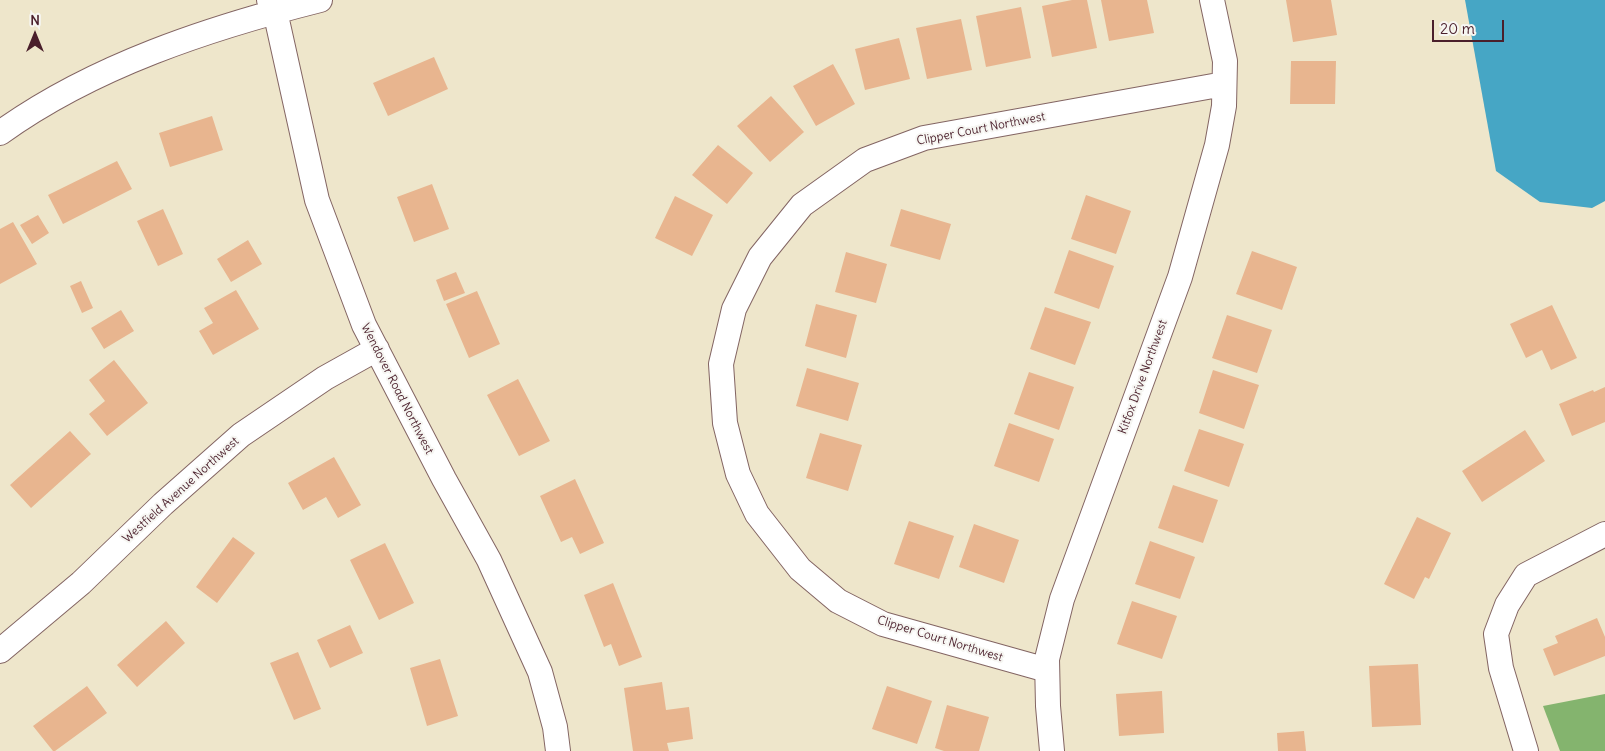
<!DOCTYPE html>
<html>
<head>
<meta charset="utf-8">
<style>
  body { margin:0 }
  #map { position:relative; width:1605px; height:751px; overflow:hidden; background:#eee6cb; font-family:Delius,sans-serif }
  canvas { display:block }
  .north { position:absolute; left:10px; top:10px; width:50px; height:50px; -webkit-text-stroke:4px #f6f6f2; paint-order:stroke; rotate:0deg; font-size:14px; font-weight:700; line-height:20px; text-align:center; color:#4a1f2b }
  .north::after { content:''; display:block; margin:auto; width:18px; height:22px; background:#4a1f2b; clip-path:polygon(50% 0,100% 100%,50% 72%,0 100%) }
  .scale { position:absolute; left:1432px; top:20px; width:72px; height:22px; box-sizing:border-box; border:2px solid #4a1f2b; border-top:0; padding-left:6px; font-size:15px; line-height:18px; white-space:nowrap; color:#4a1f2b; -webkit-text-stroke:4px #f6f6f2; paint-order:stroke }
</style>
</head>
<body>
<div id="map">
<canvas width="1605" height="751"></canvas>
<div class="north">N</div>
<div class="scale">20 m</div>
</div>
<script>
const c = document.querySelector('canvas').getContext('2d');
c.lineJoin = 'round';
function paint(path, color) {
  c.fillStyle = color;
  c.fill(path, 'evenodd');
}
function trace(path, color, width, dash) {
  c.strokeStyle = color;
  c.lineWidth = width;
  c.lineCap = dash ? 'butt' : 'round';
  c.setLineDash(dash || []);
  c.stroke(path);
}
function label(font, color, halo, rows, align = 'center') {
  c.font = font + ' Delius,sans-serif';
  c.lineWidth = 4;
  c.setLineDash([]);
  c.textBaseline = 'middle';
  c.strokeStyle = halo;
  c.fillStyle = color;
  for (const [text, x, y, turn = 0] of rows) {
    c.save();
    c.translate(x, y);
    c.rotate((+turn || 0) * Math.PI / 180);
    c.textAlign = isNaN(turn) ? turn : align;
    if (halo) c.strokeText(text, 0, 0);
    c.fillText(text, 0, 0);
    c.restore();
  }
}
paint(new Path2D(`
  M 1605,694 L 1605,751 L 1560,751 L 1543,706 Z`), '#84b46e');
paint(new Path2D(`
  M 1465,0 L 1605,0 L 1605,201 L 1592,208 L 1540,202 L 1496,171 Z`), '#46a6c5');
paint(new Path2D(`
  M 1072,0 L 1087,0 L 1097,48 L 1052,57 L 1042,6 Z
  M 1101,0 L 1147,0 L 1154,33 L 1109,41 Z
  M 1286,0 L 1331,0 L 1337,35 L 1293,42 Z
  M 1021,7 L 1031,58 L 986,67 L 976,16 Z
  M 961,19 L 972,70 L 927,79 L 916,28 Z
  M 899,38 L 910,79 L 865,90 L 855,49 Z
  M 434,57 L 448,89 L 388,116 L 373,83 Z
  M 1291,61 L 1336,61 L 1335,104 L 1290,104 Z
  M 833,64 L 855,104 L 816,126 L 793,86 Z
  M 771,96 L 804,132 L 770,162 L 737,126 Z
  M 212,116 L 223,150 L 170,167 L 159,133 Z
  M 718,145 L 753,173 L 727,204 L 692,175 Z
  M 117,161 L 132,189 L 63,224 L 48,195 Z
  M 432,184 L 449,229 L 414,242 L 397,197 Z
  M 1086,195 L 1131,211 L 1116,254 L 1071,239 Z
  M 675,196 L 713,215 L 692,256 L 655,238 Z
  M 163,209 L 183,254 L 158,266 L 137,221 Z
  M 901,209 L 951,224 L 940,260 L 890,246 Z
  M 38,215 L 49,233 L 32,244 L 20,225 Z
  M 13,222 L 37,264 L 0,284 L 0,229 Z
  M 248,240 L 262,264 L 231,282 L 217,259 Z
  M 1069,250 L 1114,266 L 1099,309 L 1054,293 Z
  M 1252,251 L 1297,267 L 1282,310 L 1236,294 Z
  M 846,252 L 887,264 L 876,303 L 835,292 Z
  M 456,272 L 465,293 L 444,301 L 436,280 Z
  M 81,281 L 93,308 L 82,313 L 70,286 Z
  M 236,290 L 259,329 L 213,355 L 199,331 L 213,323 L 204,308 Z
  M 477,291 L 500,344 L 469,358 L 446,304 Z
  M 816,304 L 857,315 L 846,358 L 805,346 Z
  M 1552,305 L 1577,358 L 1551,370 L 1542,350 L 1526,358 L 1510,324 Z
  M 1045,307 L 1091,322 L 1075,365 L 1030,349 Z
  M 121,310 L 134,331 L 104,349 L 91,328 Z
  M 1227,315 L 1272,330 L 1257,373 L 1212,358 Z
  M 114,360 L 148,403 L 107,436 L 89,414 L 105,401 L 89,380 Z
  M 807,368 L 859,383 L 848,421 L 796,406 Z
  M 1213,370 L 1259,385 L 1244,429 L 1199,413 Z
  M 1029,372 L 1074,387 L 1059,430 L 1014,414 Z
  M 518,379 L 550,441 L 519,456 L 487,395 Z
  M 1605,387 L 1605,422 L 1572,436 L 1559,404 L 1593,390 L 1594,392 Z
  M 1009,423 L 1054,439 L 1039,482 L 994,466 Z
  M 1199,429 L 1244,444 L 1229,487 L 1184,471 Z
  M 1525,430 L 1545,461 L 1482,502 L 1462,471 Z
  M 70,431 L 91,454 L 31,508 L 10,485 Z
  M 820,433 L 862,445 L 848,491 L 806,478 Z
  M 334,457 L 361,505 L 338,518 L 326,497 L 303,510 L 288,483 Z
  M 575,479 L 604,543 L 580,554 L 572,537 L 561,542 L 540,496 Z
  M 1173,485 L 1218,500 L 1203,543 L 1158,528 Z
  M 1417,517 L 1451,533 L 1429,579 L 1425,577 L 1414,599 L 1384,584 Z
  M 909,521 L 954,536 L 939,579 L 894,564 Z
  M 974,524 L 1019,540 L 1004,583 L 959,567 Z
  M 233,537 L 255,553 L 217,603 L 196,587 Z
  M 1150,541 L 1195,557 L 1180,599 L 1135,584 Z
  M 385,543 L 414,603 L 379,620 L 350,560 Z
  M 613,583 L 642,657 L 619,666 L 611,644 L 604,647 L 584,595 Z
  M 1132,601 L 1177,616 L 1162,659 L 1117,644 Z
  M 1597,618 L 1605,637 L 1605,656 L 1554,676 L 1543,649 L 1558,643 L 1555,636 Z
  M 166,621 L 185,643 L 137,687 L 117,665 Z
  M 350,625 L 363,653 L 330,668 L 317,640 Z
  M 298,652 L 321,709 L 294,720 L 270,663 Z
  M 440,659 L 458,716 L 427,726 L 410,668 Z
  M 1418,664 L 1421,725 L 1372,727 L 1369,666 Z
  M 662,682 L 666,710 L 689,707 L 693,739 L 667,743 L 669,751 L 633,751 L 624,688 Z
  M 87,686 L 107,713 L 55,751 L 53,751 L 33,726 Z
  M 887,686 L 932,701 L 917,744 L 872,729 Z
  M 1162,691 L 1164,733 L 1119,736 L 1116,694 Z
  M 947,705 L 989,717 L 979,751 L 944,751 L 935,748 Z
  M 1304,731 L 1306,751 L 1278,751 L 1277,733 Z`), '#e8b58f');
const minor = new Path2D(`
  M 269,0 L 275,11 L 317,200 L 364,325 L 444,479 L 489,560 L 540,672 L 555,727 L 558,751
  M 0,133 C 93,66 209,28 320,0
  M 0,651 L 81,583 L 163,504 L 241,435 L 325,378 L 377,349
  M 1047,670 L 883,624 L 838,601 L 800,569 L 757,514 L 738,474 L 725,423 L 721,364 L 734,309 L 760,257 L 802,205 L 865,160 L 924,138 L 1224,84
  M 1052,751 L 1048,706 L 1047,659 L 1062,599 L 1180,277 L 1217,145 L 1224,106 L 1225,61 L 1212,0
  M 1526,751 L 1501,668 L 1496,634 L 1507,605 L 1526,575 L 1605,534`);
trace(minor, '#836563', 26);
trace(minor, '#fff', 24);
label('12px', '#4a1f2b', '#f6f6f2', [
  ["Clipper Court Northwest",981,129,-11],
  ["Kitfox Drive Northwest",1143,377,-70],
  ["Wendover Road Northwest",397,389,63],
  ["Westfield Avenue Northwest",181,490,-42],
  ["Clipper Court Northwest",940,639,17]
]);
</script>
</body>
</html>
